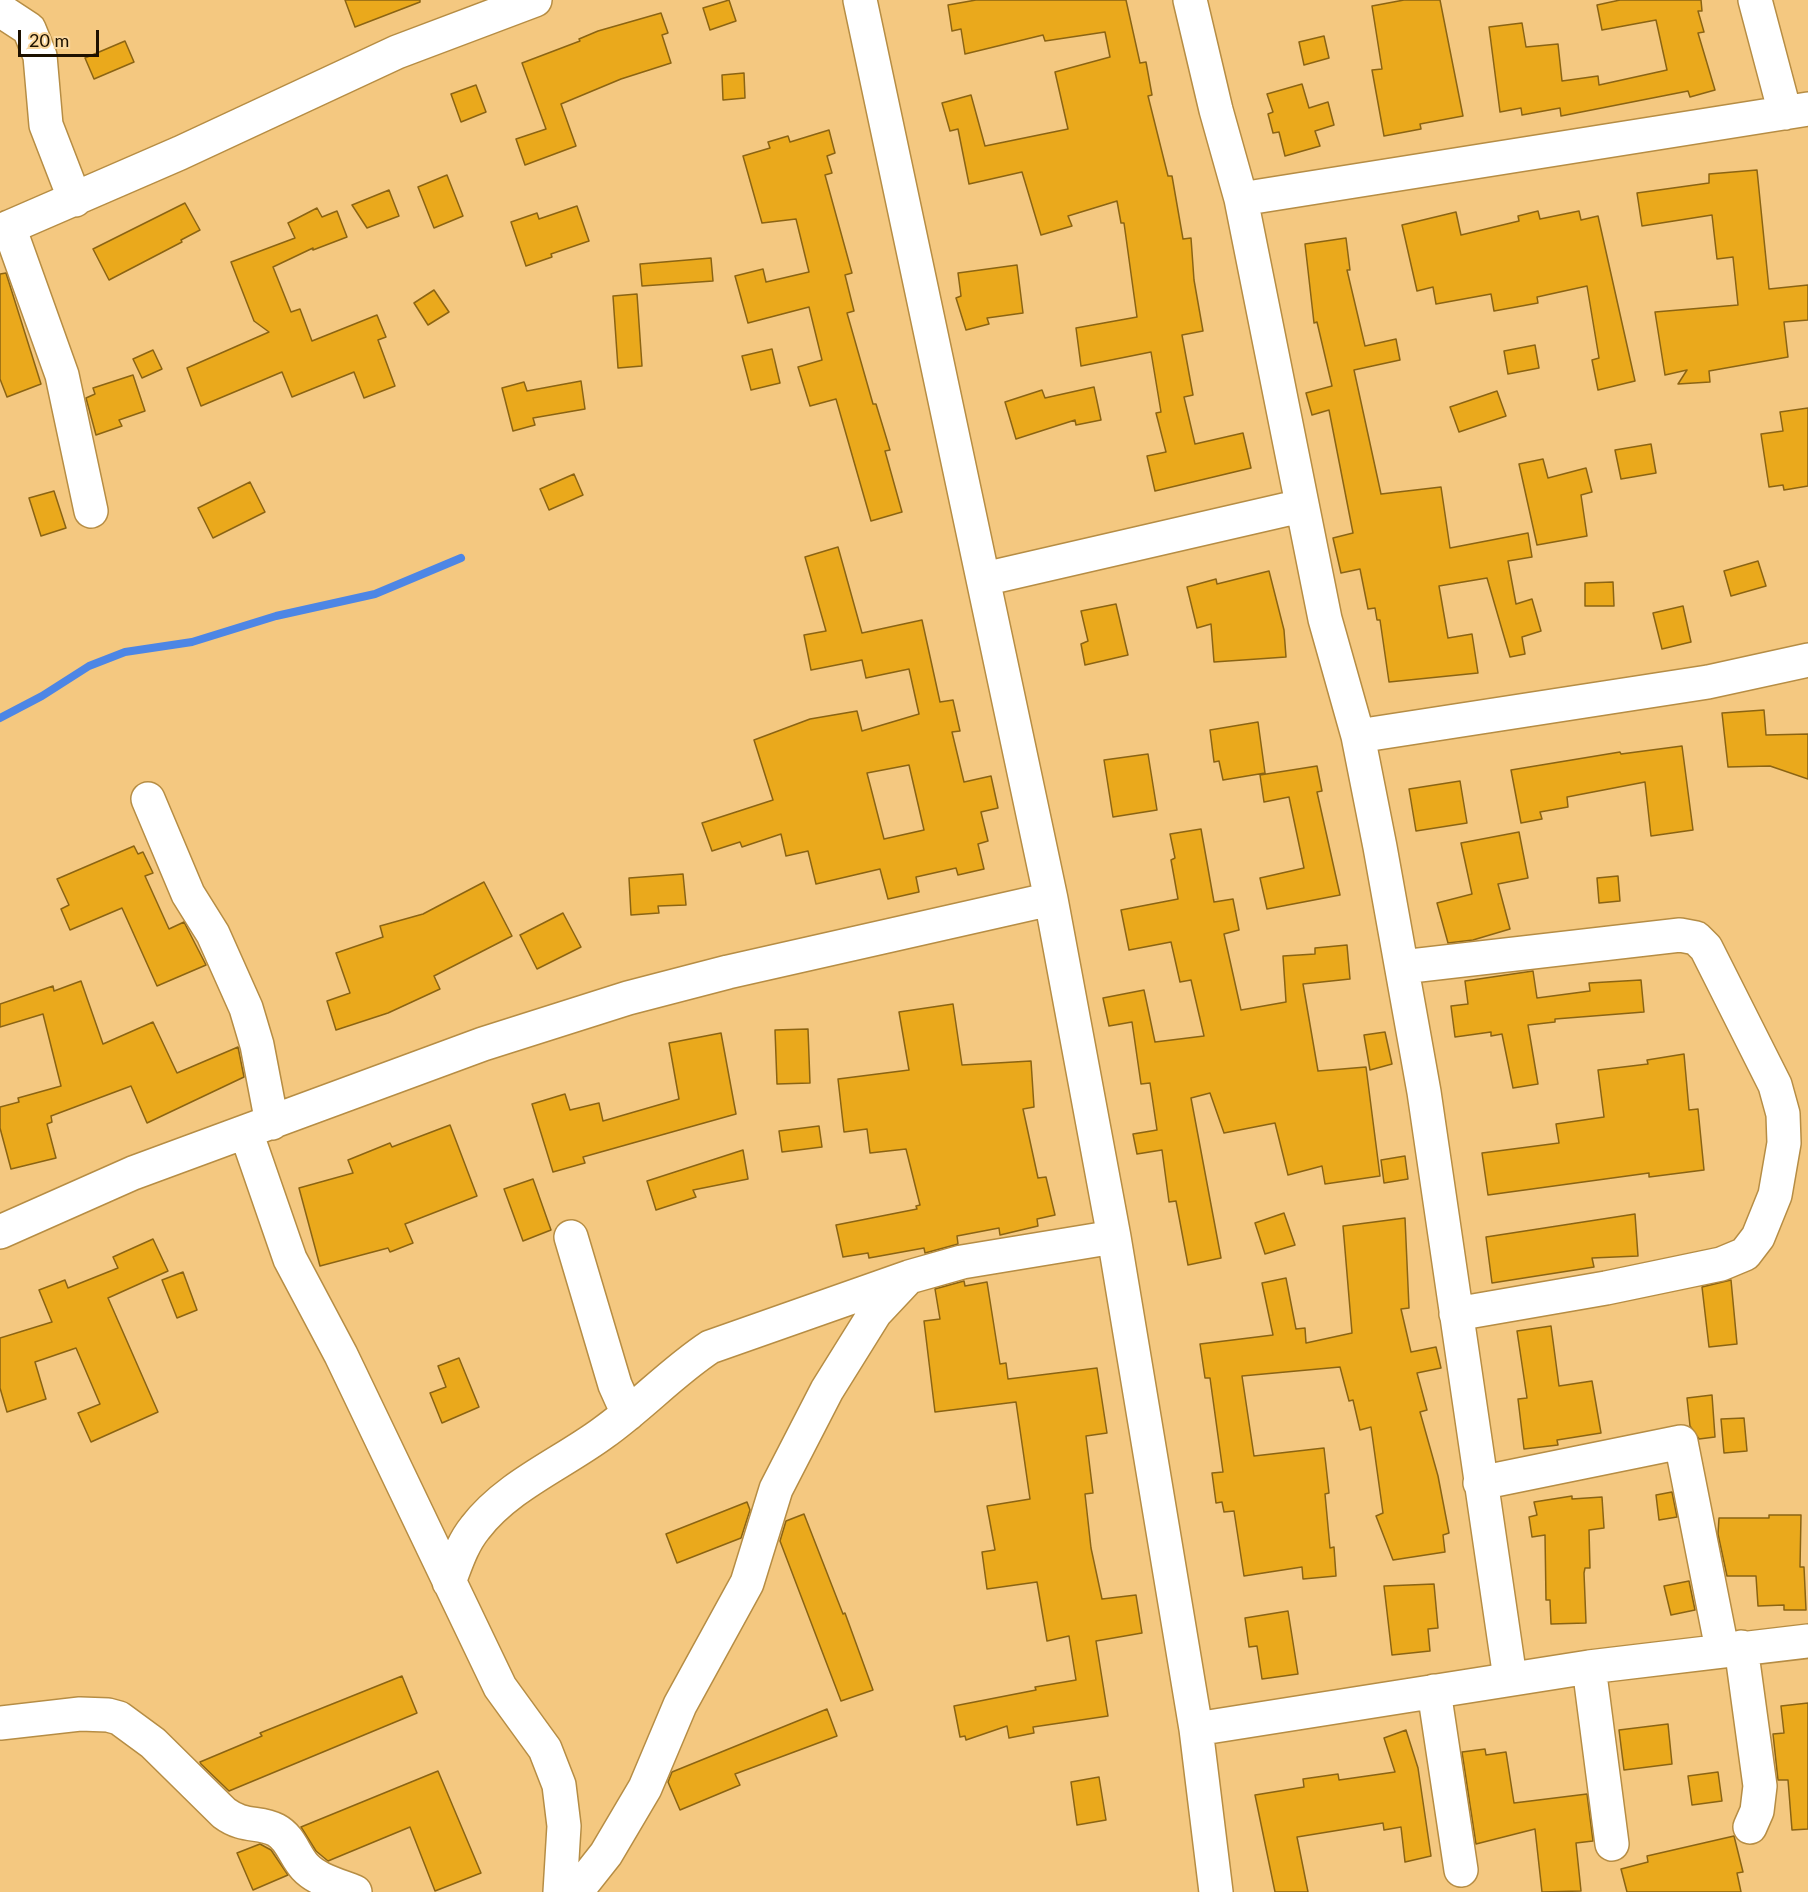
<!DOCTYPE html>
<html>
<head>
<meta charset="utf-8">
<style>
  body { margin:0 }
  #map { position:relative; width:1808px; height:1892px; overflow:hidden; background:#f4c880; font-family:Lato,sans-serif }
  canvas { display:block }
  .scale { position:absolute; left:18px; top:30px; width:81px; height:27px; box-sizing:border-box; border:3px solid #1d1100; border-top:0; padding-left:8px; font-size:18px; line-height:21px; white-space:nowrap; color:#1d1100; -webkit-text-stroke:4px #fad79e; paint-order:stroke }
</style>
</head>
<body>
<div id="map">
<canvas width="1808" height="1892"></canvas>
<div class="scale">20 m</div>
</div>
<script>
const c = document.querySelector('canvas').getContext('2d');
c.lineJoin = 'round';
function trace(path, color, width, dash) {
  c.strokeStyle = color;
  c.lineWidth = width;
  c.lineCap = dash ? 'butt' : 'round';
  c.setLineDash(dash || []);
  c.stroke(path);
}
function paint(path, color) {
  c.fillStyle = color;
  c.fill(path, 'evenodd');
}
trace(new Path2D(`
  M 0,718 L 42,696 L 89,666 L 125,652 L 192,642 L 276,616 L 375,594 L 461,558`), '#4d86e5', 8);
const building = new Path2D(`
  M 345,0 L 420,0 L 420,2 L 355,27 Z
  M 729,0 L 736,21 L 710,30 L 703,8 Z
  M 976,0 L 1126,0 L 1140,63 L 1146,62 L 1152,95 L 1148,96 L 1168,176 L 1172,176 L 1183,239 L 1191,238 L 1194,280 L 1203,331 L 1182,335 L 1193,395 L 1184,397 L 1195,444 L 1243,433 L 1251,468 L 1155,491 L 1147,456 L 1166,452 L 1156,413 L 1161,412 L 1151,352 L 1081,366 L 1076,328 L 1137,317 L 1124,223 L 1121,223 L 1117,201 L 1068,216 L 1072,226 L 1041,235 L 1022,172 L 969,184 L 958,129 L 950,131 L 942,103 L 971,95 L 985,146 L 1068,129 L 1055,72 L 1110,57 L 1105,32 L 1045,41 L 1043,35 L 965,54 L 961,29 L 952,31 L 948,5 Z
  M 1404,0 L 1440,0 L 1463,116 L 1420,124 L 1421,129 L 1384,136 L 1372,70 L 1382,69 L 1372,6 Z
  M 1620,0 L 1701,0 L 1702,11 L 1698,11 L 1704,32 L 1698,33 L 1715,90 L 1690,97 L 1688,91 L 1561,116 L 1560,108 L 1522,115 L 1521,108 L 1500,112 L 1489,27 L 1522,23 L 1526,47 L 1558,44 L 1562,81 L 1598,76 L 1599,85 L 1667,70 L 1656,20 L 1602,30 L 1597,5 Z
  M 661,13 L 668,33 L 662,35 L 671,63 L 621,79 L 561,104 L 576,146 L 525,165 L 516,139 L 546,129 L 522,63 L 580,41 L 579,39 L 598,31 Z
  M 1324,36 L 1329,58 L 1304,65 L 1299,42 Z
  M 125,41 L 134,62 L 94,79 L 85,58 Z
  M 744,73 L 745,98 L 723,100 L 722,75 Z
  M 1302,84 L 1309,108 L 1328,102 L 1334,125 L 1315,131 L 1320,146 L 1285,156 L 1279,132 L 1273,133 L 1268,114 L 1273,112 L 1267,94 Z
  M 476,85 L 486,112 L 461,122 L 451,94 Z
  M 829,130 L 835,153 L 827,156 L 832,173 L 825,175 L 852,273 L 845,275 L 854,311 L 847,313 L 873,404 L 876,404 L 890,450 L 885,451 L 902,512 L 871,521 L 836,399 L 810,406 L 798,367 L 822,360 L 809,307 L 748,323 L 735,276 L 763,269 L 766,282 L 809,272 L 796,219 L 762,223 L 743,156 L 770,148 L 768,142 L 788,136 L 790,142 Z
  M 1757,170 L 1769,289 L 1808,285 L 1808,320 L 1784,322 L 1788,357 L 1709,371 L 1710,382 L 1678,384 L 1687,370 L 1665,375 L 1655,312 L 1738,305 L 1733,257 L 1717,259 L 1712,215 L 1642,226 L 1637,193 L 1709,183 L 1709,174 Z
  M 447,175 L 463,216 L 434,228 L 418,187 Z
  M 389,190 L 399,216 L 367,228 L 352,205 Z
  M 185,203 L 200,230 L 181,240 L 182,242 L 109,280 L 93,249 Z
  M 577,206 L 589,241 L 551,254 L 552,257 L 526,266 L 511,222 L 537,213 L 539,219 Z
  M 317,208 L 322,217 L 337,211 L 347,237 L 313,250 L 313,248 L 273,267 L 291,312 L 300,309 L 312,341 L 377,315 L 386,337 L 378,340 L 395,386 L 364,398 L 354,372 L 292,397 L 282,372 L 201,406 L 187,368 L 269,332 L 254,321 L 231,262 L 295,238 L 288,223 Z
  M 1538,211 L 1540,219 L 1579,211 L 1581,220 L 1598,216 L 1635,381 L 1598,390 L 1592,360 L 1599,358 L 1587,286 L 1537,297 L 1538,303 L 1494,311 L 1491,294 L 1436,304 L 1433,287 L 1417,291 L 1402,225 L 1456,212 L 1461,235 L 1519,221 L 1518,216 Z
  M 1346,238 L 1350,270 L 1347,270 L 1365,346 L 1396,339 L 1400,360 L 1354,370 L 1381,494 L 1441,487 L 1450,548 L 1528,533 L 1532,557 L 1508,561 L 1516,604 L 1532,599 L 1541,631 L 1522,637 L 1525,654 L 1510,657 L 1487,578 L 1439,586 L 1448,638 L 1472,634 L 1478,673 L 1389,682 L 1380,620 L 1377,620 L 1375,608 L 1368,609 L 1360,569 L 1341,573 L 1333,538 L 1353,533 L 1329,410 L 1312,415 L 1306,393 L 1332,386 L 1317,322 L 1314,323 L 1305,244 Z
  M 711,258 L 713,281 L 642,286 L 640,264 Z
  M 1017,265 L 1023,313 L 987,318 L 989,324 L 966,330 L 956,298 L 961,296 L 958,273 Z
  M 6,273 L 41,384 L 7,397 L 0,379 L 0,274 Z
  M 434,290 L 449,312 L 428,325 L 414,303 Z
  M 637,294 L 642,366 L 618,368 L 613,296 Z
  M 1535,345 L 1539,368 L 1508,374 L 1504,351 Z
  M 772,349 L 780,383 L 751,390 L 742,356 Z
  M 153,350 L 162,369 L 142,378 L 133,359 Z
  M 133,375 L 145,411 L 119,420 L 122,426 L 96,435 L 86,398 L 95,394 L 93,388 Z
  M 581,381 L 585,409 L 533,418 L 535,425 L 513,431 L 502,388 L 524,382 L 527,391 Z
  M 1094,387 L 1101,420 L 1076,425 L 1075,420 L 1016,439 L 1005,402 L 1042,390 L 1045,398 Z
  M 1497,391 L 1506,416 L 1459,432 L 1450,407 Z
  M 1808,408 L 1808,486 L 1784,490 L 1783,485 L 1769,487 L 1761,434 L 1783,431 L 1780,412 Z
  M 1651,444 L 1656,473 L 1621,479 L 1615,450 Z
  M 1543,459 L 1548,478 L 1586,468 L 1592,492 L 1581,495 L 1587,536 L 1537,545 L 1519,464 Z
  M 574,474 L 583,495 L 549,510 L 540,489 Z
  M 250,482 L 265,512 L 213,538 L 198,508 Z
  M 54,491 L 66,528 L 41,536 L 29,498 Z
  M 838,547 L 862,633 L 922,620 L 940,702 L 953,700 L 960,731 L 952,732 L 964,782 L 991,776 L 998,808 L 981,812 L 988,841 L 978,844 L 984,869 L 958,875 L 956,868 L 916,877 L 919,892 L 888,899 L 880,869 L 816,884 L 808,851 L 786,856 L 781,834 L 742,847 L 740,842 L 712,851 L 702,823 L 773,800 L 754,740 L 810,719 L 857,711 L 862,731 L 919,714 L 909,669 L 866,678 L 862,660 L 811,670 L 804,635 L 826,631 L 805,557 ZM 909,765 L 924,830 L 884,839 L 867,773 Z
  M 1758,561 L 1766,586 L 1731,596 L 1724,571 Z
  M 1269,571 L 1284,630 L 1286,657 L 1214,662 L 1211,624 L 1197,628 L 1187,587 L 1216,579 L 1217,584 Z
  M 1613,582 L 1614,606 L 1585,606 L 1585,583 Z
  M 1116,604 L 1128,655 L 1085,665 L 1081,644 L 1088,641 L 1081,611 Z
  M 1683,606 L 1691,642 L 1662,649 L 1653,613 Z
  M 1764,710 L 1766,735 L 1808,734 L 1808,779 L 1770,766 L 1728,767 L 1722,713 Z
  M 1258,722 L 1265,773 L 1223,780 L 1219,761 L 1214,762 L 1210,730 Z
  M 1682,746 L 1693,830 L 1651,836 L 1645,782 L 1567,797 L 1568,807 L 1540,812 L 1542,819 L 1521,823 L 1511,770 L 1620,752 L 1621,754 Z
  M 1148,754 L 1157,810 L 1113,817 L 1104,760 Z
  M 1317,766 L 1322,791 L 1317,792 L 1340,895 L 1267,909 L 1260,878 L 1304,868 L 1289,797 L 1264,802 L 1260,775 Z
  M 1460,781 L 1467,823 L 1416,831 L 1409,789 Z
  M 1201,829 L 1214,902 L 1233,899 L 1239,930 L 1224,934 L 1241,1010 L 1286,1002 L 1283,956 L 1315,954 L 1315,948 L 1347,945 L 1350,979 L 1303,984 L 1318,1071 L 1366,1067 L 1380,1176 L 1325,1184 L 1322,1166 L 1288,1175 L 1275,1123 L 1224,1133 L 1210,1093 L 1191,1098 L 1221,1258 L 1188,1265 L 1176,1201 L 1169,1202 L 1162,1150 L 1137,1154 L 1133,1134 L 1157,1130 L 1150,1083 L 1141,1084 L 1132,1022 L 1109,1026 L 1103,998 L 1144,990 L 1155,1042 L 1204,1036 L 1191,980 L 1180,982 L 1171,942 L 1129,950 L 1121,910 L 1178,899 L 1171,860 L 1175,858 L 1170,834 Z
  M 1519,832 L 1528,878 L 1498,884 L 1510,929 L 1473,940 L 1448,943 L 1437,903 L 1472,894 L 1461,843 Z
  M 134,846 L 138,854 L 143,852 L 153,873 L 145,876 L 169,929 L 184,922 L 206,965 L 157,986 L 122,908 L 70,930 L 61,909 L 69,905 L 57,879 Z
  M 683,874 L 686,905 L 658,906 L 659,913 L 631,915 L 629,878 Z
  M 1618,876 L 1620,901 L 1599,903 L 1597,878 Z
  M 484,882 L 512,936 L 434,976 L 440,989 L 388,1013 L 336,1030 L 327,1001 L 350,993 L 336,953 L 383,937 L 380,926 L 423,914 Z
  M 563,913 L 581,947 L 537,969 L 520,935 Z
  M 1533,971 L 1537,998 L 1590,991 L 1589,983 L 1641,980 L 1644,1012 L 1555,1019 L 1555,1022 L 1528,1025 L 1538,1084 L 1513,1088 L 1502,1034 L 1491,1036 L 1491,1032 L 1455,1037 L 1451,1006 L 1468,1004 L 1465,981 Z
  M 81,981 L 103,1044 L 153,1022 L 177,1073 L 238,1047 L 244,1077 L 147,1123 L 131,1086 L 51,1116 L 52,1122 L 47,1124 L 56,1158 L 11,1169 L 0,1128 L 0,1107 L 19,1102 L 18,1098 L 61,1086 L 43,1014 L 0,1027 L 0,1004 L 53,986 L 54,991 Z
  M 953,1004 L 962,1065 L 1031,1061 L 1034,1107 L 1023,1109 L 1038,1178 L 1046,1177 L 1055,1215 L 1037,1219 L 1038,1226 L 1000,1235 L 999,1228 L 957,1236 L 958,1244 L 925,1253 L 924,1248 L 869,1258 L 868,1253 L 843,1257 L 836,1225 L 917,1209 L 916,1206 L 920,1205 L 906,1149 L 870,1153 L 867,1129 L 844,1132 L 838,1079 L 909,1070 L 899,1012 Z
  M 808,1029 L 810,1083 L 777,1084 L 775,1030 Z
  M 1385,1032 L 1392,1064 L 1370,1070 L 1364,1035 Z
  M 721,1033 L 736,1114 L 583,1157 L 585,1163 L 553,1172 L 532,1104 L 565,1094 L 570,1110 L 599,1103 L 603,1121 L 679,1099 L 669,1043 Z
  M 1684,1054 L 1689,1110 L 1698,1109 L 1704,1170 L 1649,1177 L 1649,1173 L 1488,1195 L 1482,1153 L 1559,1143 L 1556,1124 L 1604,1117 L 1598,1070 L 1648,1064 L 1647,1060 Z
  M 450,1125 L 477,1196 L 405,1224 L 413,1243 L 390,1252 L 388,1248 L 320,1266 L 299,1188 L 353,1173 L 348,1160 L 390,1143 L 392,1147 Z
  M 819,1126 L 822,1147 L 782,1152 L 779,1131 Z
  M 743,1150 L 748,1179 L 693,1190 L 696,1197 L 656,1210 L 647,1181 Z
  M 1405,1156 L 1408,1179 L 1384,1183 L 1381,1160 Z
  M 533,1179 L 551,1230 L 523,1241 L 504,1189 Z
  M 1284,1213 L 1295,1245 L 1265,1254 L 1255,1223 Z
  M 1635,1214 L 1638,1256 L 1592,1258 L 1594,1267 L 1492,1283 L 1486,1237 Z
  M 1405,1218 L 1409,1308 L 1401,1309 L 1411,1352 L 1436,1347 L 1441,1368 L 1417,1373 L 1427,1410 L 1420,1412 L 1438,1476 L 1449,1533 L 1443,1535 L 1445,1552 L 1393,1560 L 1376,1516 L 1383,1513 L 1371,1427 L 1360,1430 L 1353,1400 L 1349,1401 L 1340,1367 L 1242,1376 L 1254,1456 L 1324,1448 L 1329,1493 L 1325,1494 L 1330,1548 L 1334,1547 L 1336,1576 L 1303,1579 L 1302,1567 L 1244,1576 L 1234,1511 L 1224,1512 L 1222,1502 L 1216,1503 L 1212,1473 L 1223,1472 L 1210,1378 L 1205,1378 L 1200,1344 L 1273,1335 L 1262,1283 L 1286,1278 L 1296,1329 L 1305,1328 L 1306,1343 L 1352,1333 L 1343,1226 Z
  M 153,1239 L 168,1271 L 108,1298 L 158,1412 L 91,1442 L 78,1413 L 100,1404 L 76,1348 L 35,1362 L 46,1399 L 7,1412 L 0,1388 L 0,1338 L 52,1322 L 39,1290 L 65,1280 L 68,1288 L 118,1268 L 113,1257 Z
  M 183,1272 L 197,1310 L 177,1318 L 162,1280 Z
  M 1731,1280 L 1737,1344 L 1709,1347 L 1702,1287 Z
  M 964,1281 L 965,1286 L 987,1282 L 1000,1364 L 1006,1363 L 1008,1379 L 1097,1368 L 1107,1433 L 1086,1436 L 1093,1493 L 1085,1494 L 1091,1548 L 1102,1599 L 1136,1595 L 1142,1633 L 1096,1641 L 1108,1716 L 1033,1727 L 1034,1733 L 1009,1738 L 1007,1726 L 966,1740 L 965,1736 L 960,1737 L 954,1706 L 1036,1690 L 1035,1687 L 1076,1680 L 1069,1636 L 1047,1641 L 1037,1582 L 987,1589 L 982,1552 L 995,1550 L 987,1506 L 1030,1499 L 1016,1402 L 935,1412 L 924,1321 L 940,1319 L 935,1289 Z
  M 1551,1326 L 1559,1386 L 1592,1381 L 1601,1433 L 1557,1440 L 1558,1445 L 1524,1449 L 1518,1399 L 1527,1398 L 1517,1331 Z
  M 459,1358 L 479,1407 L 442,1423 L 430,1393 L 446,1387 L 438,1366 Z
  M 1712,1395 L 1715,1437 L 1699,1439 L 1690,1426 L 1687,1398 Z
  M 1744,1418 L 1747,1451 L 1724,1453 L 1721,1419 Z
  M 1672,1492 L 1677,1517 L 1659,1520 L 1656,1495 Z
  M 1572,1496 L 1572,1499 L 1602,1497 L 1604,1528 L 1589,1530 L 1590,1568 L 1585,1568 L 1584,1573 L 1586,1623 L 1551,1624 L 1550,1600 L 1546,1600 L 1545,1535 L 1532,1537 L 1529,1517 L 1537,1515 L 1534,1502 Z
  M 747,1502 L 750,1510 L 741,1538 L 677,1563 L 666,1534 Z
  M 804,1514 L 843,1614 L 845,1613 L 873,1690 L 841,1701 L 780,1541 L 786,1521 Z
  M 1769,1515 L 1801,1515 L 1800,1567 L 1804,1567 L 1806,1610 L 1784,1610 L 1784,1605 L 1758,1606 L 1756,1576 L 1727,1576 L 1718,1534 L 1719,1518 L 1769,1518 Z
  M 1689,1581 L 1695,1610 L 1671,1615 L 1664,1586 Z
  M 1434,1584 L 1438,1628 L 1428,1629 L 1430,1651 L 1392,1655 L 1384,1586 Z
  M 1288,1611 L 1298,1674 L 1262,1679 L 1257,1646 L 1249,1647 L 1245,1618 Z
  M 402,1676 L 417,1713 L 229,1791 L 201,1764 L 200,1762 L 262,1736 L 260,1733 Z
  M 1808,1703 L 1808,1829 L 1792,1830 L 1788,1780 L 1778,1780 L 1773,1734 L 1784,1733 L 1781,1706 Z
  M 827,1709 L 837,1736 L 735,1774 L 740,1785 L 680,1810 L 668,1782 L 672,1772 Z
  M 1668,1724 L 1672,1764 L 1624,1770 L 1619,1730 Z
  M 1406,1730 L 1418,1768 L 1431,1856 L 1405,1862 L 1401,1827 L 1384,1830 L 1383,1823 L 1297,1837 L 1308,1892 L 1275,1892 L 1255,1795 L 1304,1787 L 1303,1779 L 1338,1774 L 1339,1780 L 1395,1772 L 1384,1738 Z
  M 1485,1749 L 1486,1755 L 1506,1752 L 1514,1803 L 1587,1794 L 1593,1841 L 1576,1843 L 1581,1891 L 1542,1892 L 1535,1829 L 1476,1844 L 1462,1752 Z
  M 438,1771 L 481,1873 L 435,1891 L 410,1827 L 328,1861 L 316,1851 L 301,1827 Z
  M 1718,1772 L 1722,1801 L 1692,1805 L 1688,1776 Z
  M 1099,1777 L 1106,1820 L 1077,1825 L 1071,1782 Z
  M 1734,1836 L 1743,1872 L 1737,1873 L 1741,1892 L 1627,1892 L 1621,1869 L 1648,1862 L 1647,1856 Z
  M 260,1844 L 271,1850 L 288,1875 L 253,1890 L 237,1853 Z`);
paint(building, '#eaa91c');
trace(building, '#8b6413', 1.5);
const minor = new Path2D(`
  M 860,0 L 1051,899 L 1114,1237 L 1196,1729 L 1216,1892
  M 1190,0 L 1216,110 L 1241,199 L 1325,619 L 1358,736 L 1380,847 L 1424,1092 L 1510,1678
  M 1755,0 L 1785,113
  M 0,10 L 29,29 L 40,56 L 46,125 L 75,200
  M 1241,199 L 1808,109
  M 9,227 L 62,375 L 91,511
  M 0,231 L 180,153 L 397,52 L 535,0
  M 984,579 L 1301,506
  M 1358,736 L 1708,682 L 1808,660
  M 148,799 L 188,894 L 213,934 L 246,1008 L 257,1045 L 272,1123
  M 1402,967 L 1680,935 L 1696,938 L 1706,948 L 1775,1085 L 1783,1114 L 1784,1143 L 1775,1195 L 1758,1237 L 1745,1254 L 1721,1264 L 1606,1288 L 1456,1314
  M 246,1132 L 290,1259 L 341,1355 L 500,1687 L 545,1749 L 559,1785 L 564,1826 L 560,1892
  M 0,1232 L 133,1173 L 483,1044 L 628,998 L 728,972 L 1051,899
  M 571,1237 L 615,1385 L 628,1414
  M 1480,1483 L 1681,1442 L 1722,1649
  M 449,1582 C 456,1564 462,1544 475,1528 C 507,1486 561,1464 603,1433 C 641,1406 672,1372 710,1347 L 909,1277 L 962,1262 L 1114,1237
  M 1741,1647 L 1760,1786 L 1757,1811 L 1750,1827
  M 1589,1667 L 1612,1844
  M 1434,1691 L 1461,1870
  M 0,1723 L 80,1714 L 108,1715 L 119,1718 L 153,1743 L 224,1813 C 244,1828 259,1821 276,1830 C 291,1838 294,1855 305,1867 C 317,1880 338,1885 355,1892
  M 1196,1729 L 1589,1667 L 1808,1641
  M 576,1892 L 606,1854 L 645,1788 L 680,1705 L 747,1583 L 776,1489 L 827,1390 L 875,1313 L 906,1280`);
trace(minor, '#b68d44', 36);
trace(minor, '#fff', 33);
</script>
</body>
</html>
